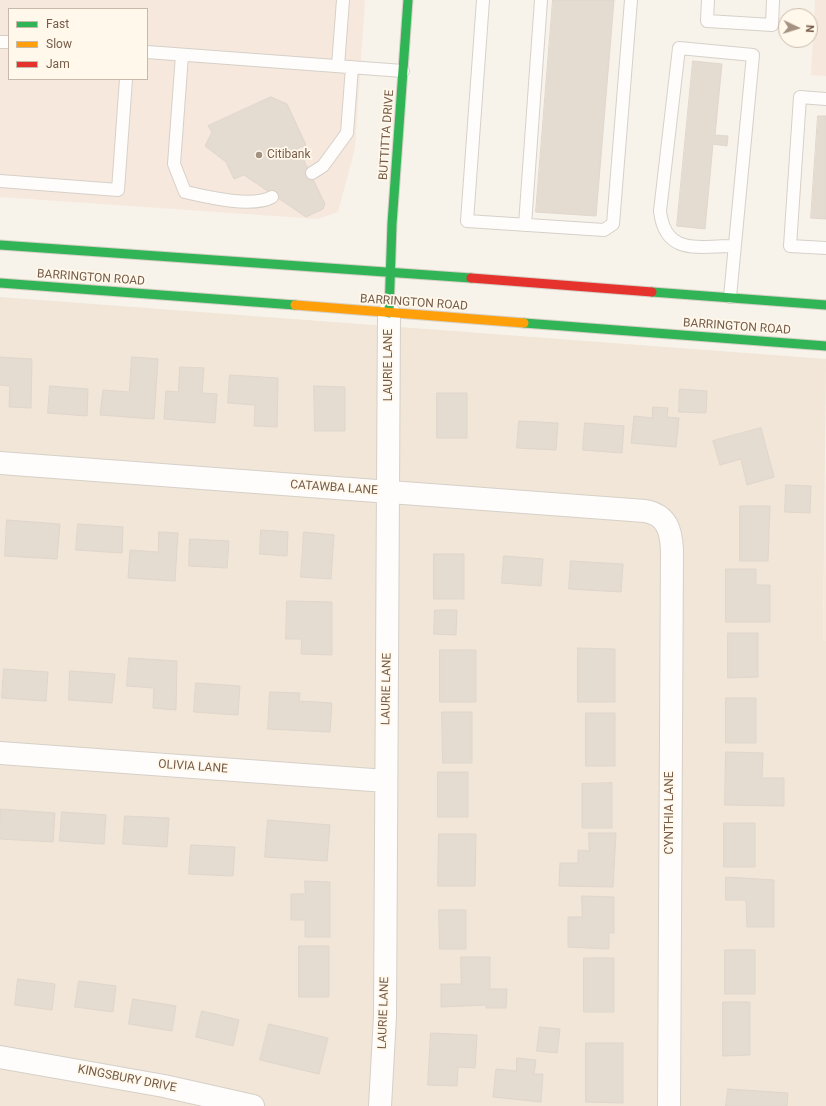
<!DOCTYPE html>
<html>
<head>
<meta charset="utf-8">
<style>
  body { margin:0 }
  #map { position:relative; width:826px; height:1106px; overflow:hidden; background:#f7f3ea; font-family:Roboto,sans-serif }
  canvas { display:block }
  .legend { position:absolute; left:8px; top:8px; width:140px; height:72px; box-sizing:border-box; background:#fff8eb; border:1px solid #c8baaa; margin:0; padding:5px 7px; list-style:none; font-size:12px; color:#765c49 }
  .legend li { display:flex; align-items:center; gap:8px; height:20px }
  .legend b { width:20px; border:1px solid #c8baaa }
  .north { position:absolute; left:778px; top:8px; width:40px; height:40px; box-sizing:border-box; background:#fff8eb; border:1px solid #c8baaa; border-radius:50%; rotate:94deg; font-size:11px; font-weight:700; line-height:16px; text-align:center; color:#765c49 }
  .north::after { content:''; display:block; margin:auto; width:14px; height:18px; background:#a39181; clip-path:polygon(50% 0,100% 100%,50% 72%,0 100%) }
</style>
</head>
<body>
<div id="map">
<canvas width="826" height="1106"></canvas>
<ul class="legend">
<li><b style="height:5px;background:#30b455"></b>Fast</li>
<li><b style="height:5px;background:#ff9f0a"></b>Slow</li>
<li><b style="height:5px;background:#e5322d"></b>Jam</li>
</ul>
<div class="north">N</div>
</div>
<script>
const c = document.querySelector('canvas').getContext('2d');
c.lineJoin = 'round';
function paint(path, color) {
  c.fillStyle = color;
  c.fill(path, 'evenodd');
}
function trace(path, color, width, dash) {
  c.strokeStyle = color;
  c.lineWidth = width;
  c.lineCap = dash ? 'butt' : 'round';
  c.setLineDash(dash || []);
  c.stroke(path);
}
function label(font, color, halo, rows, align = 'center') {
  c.font = font + ' Roboto,sans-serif';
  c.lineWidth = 3.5;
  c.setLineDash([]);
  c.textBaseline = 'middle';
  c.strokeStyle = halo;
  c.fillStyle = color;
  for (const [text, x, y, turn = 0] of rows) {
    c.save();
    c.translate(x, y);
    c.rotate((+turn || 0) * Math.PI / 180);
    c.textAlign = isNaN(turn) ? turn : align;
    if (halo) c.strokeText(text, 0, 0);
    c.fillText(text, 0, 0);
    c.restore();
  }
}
paint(new Path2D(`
  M 0,297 L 826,359 L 823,640 L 826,641 L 826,1106 L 0,1106 Z`), '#f1e6d7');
paint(new Path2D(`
  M 0,0 L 365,0 L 355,148 L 338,212 L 318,219 L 0,197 ZM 9,9 L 147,9 L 147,79 L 9,79 Z
  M 815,0 L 826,0 L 826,76 L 811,75 Z
  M 826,456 L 826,641 L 823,641 Z`), '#f7e8dd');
const building = new Path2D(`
  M 553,0 L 614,0 L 596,216 L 536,212 Z
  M 693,61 L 722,64 L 715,135 L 728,136 L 727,146 L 713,144 L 705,229 L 677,226 Z
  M 271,97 L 287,104 L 306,145 L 298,148 L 325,204 L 323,209 L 306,217 L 244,175 L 234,179 L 226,162 L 205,146 L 212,132 L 208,126 Z
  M 818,116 L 826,116 L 826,219 L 811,218 Z
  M 0,357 L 32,359 L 31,408 L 9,407 L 10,386 L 0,385 Z
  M 132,357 L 158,359 L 154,419 L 100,415 L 103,390 L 129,392 Z
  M 180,367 L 204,368 L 202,393 L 217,394 L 215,423 L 164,419 L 166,391 L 178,392 Z
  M 230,375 L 278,378 L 277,427 L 254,426 L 255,405 L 228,403 Z
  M 50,386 L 88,389 L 87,416 L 48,413 Z
  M 314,386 L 345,387 L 345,431 L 315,431 Z
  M 680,389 L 707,391 L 706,413 L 679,412 Z
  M 437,393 L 467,393 L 467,438 L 437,438 Z
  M 653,407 L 668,408 L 667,417 L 679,418 L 676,447 L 631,443 L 634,416 L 652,418 Z
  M 519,421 L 558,423 L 556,450 L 517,448 Z
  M 585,423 L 624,426 L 622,453 L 583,450 Z
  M 761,428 L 774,477 L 747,485 L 741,459 L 720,465 L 713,441 Z
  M 786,485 L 811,486 L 810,513 L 785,512 Z
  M 740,506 L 770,506 L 768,561 L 740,561 Z
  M 7,520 L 60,524 L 57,559 L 5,556 Z
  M 78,524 L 123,527 L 122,553 L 76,550 Z
  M 261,530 L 288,532 L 287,556 L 260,554 Z
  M 159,532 L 178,533 L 175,581 L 128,578 L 130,550 L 158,552 Z
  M 304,532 L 334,535 L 331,579 L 301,577 Z
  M 190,539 L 229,541 L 227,568 L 189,566 Z
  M 434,554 L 464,554 L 464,599 L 434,599 Z
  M 504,556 L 543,559 L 541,586 L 502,583 Z
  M 571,561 L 623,564 L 621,592 L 569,589 Z
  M 726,569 L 756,569 L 756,585 L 770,585 L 770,622 L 726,622 Z
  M 287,601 L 332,602 L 332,655 L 301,654 L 302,639 L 286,639 Z
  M 435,610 L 457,610 L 456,635 L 434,634 Z
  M 728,633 L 758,633 L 758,677 L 728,678 Z
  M 578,648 L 615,649 L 615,702 L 578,702 Z
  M 440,650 L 476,650 L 476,702 L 440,702 Z
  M 129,658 L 177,661 L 176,710 L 153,708 L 154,688 L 127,686 Z
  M 4,669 L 48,672 L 46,701 L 2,698 Z
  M 70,671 L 115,674 L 112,703 L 69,700 Z
  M 196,683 L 240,686 L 238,715 L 194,712 Z
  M 270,692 L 300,693 L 299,701 L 332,703 L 330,732 L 268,729 Z
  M 726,698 L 756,698 L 756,743 L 726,743 Z
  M 442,712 L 472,712 L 472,763 L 443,763 Z
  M 586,713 L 615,713 L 615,766 L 586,766 Z
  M 726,752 L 763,753 L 762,778 L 784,778 L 784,806 L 725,805 Z
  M 438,772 L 468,772 L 468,817 L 438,817 Z
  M 612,783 L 612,828 L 582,828 L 582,784 Z
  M 1,809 L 55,813 L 53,842 L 0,839 Z
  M 62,812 L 106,815 L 104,844 L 60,841 Z
  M 125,816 L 169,818 L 167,847 L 123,844 Z
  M 268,820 L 330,825 L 327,861 L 265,857 Z
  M 724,823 L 755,823 L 755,867 L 724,867 Z
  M 589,833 L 616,833 L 613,887 L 559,886 L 560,863 L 578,863 L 578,850 L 589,851 Z
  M 439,834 L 476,834 L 475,886 L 438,886 Z
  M 191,845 L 235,847 L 233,876 L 189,874 Z
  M 726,877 L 774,880 L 774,927 L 747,927 L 746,900 L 726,900 Z
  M 305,881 L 330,882 L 330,937 L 305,937 L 305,920 L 291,920 L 291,894 L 305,894 Z
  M 582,896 L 614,897 L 614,933 L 609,933 L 609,949 L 568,947 L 568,917 L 582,917 Z
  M 439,910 L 466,910 L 466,949 L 440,949 Z
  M 299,946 L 329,946 L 329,997 L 299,997 Z
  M 725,950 L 755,950 L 755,994 L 725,994 Z
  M 461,957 L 490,957 L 490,989 L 507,989 L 506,1008 L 486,1008 L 486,1005 L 441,1007 L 441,984 L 461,984 Z
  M 584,958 L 614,958 L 614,1012 L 584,1012 Z
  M 18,979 L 55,984 L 52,1010 L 15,1005 Z
  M 79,981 L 116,986 L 113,1012 L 75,1007 Z
  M 133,999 L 176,1006 L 172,1031 L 129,1024 Z
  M 723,1002 L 750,1002 L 750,1055 L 723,1056 Z
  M 202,1011 L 239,1020 L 233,1046 L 196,1037 Z
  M 269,1024 L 328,1038 L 319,1074 L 260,1060 Z
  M 540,1027 L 560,1029 L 557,1053 L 537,1051 Z
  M 431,1033 L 477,1035 L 475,1068 L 458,1067 L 457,1086 L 428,1085 Z
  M 586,1043 L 623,1043 L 623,1103 L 586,1102 Z
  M 517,1058 L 536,1060 L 534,1074 L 543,1074 L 541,1102 L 493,1097 L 496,1069 L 516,1071 Z
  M 728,1089 L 788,1093 L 787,1106 L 726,1106 Z`);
paint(building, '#e4dbd1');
trace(building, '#e0d6cc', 1);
const lane = new Path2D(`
  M 483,0 L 467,221 L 604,230 L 613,224 L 631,0
  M 708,0 L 707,21 L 772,25 L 773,0
  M 0,42 L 9,42
  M 147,52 L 403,71
  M 182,55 L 174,164 L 185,192 C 207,197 252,208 272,197
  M 338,66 L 343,0
  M 826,99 L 800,97 L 790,246 L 826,248
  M 312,173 L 323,166 L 347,133 L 352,67
  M 0,181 L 118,190 L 126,79
  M 525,225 L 541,0
  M 730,297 L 753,55 L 679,48 L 660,211 C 665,256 699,246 734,246`);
const street = new Path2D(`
  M 0,463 L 645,511 C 667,515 671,530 672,550 L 669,1106
  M 0,753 L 386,781
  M 0,1057 L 164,1086 L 253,1106
  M 380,1106 L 385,1016 L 389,313`);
const fast = new Path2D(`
  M 0,245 L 471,278
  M 0,283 L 295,305
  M 652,292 L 826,305
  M 389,313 L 392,224 L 408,0
  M 524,323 L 826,346`);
const slow = new Path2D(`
  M 295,305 L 524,323`);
const jam = new Path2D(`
  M 471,278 L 652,292`);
trace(lane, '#d6d0c8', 14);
trace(street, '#d6d0c8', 24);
trace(fast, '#d6cfc6', 11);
trace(slow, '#d6cfc6', 11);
trace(jam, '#d6cfc6', 11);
trace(lane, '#fefdfc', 12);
trace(street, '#fefdfc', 22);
trace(fast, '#30b455', 9);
trace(slow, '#ff9f0a', 9);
trace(jam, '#e5322d', 9);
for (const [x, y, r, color] of [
  [259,155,4,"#a39181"]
]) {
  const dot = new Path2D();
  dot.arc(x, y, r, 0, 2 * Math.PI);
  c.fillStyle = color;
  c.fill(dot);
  trace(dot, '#fff8eb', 1.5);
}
label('12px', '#765c49', '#fff8eb', [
  ["BUTTITTA DRIVE",387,135,-86],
  ["BARRINGTON ROAD",91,278,4],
  ["BARRINGTON ROAD",414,303,4],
  ["BARRINGTON ROAD",737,327,4],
  ["LAURIE LANE",389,365,-90],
  ["CATAWBA LANE",334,488,4],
  ["LAURIE LANE",387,689,-89],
  ["OLIVIA LANE",193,767,4],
  ["CYNTHIA LANE",670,813,-90],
  ["LAURIE LANE",384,1013,-88],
  ["KINGSBURY DRIVE",127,1079,11]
]);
label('12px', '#765c49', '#fff8eb', [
  ["Citibank",267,155]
], 'left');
</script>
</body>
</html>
